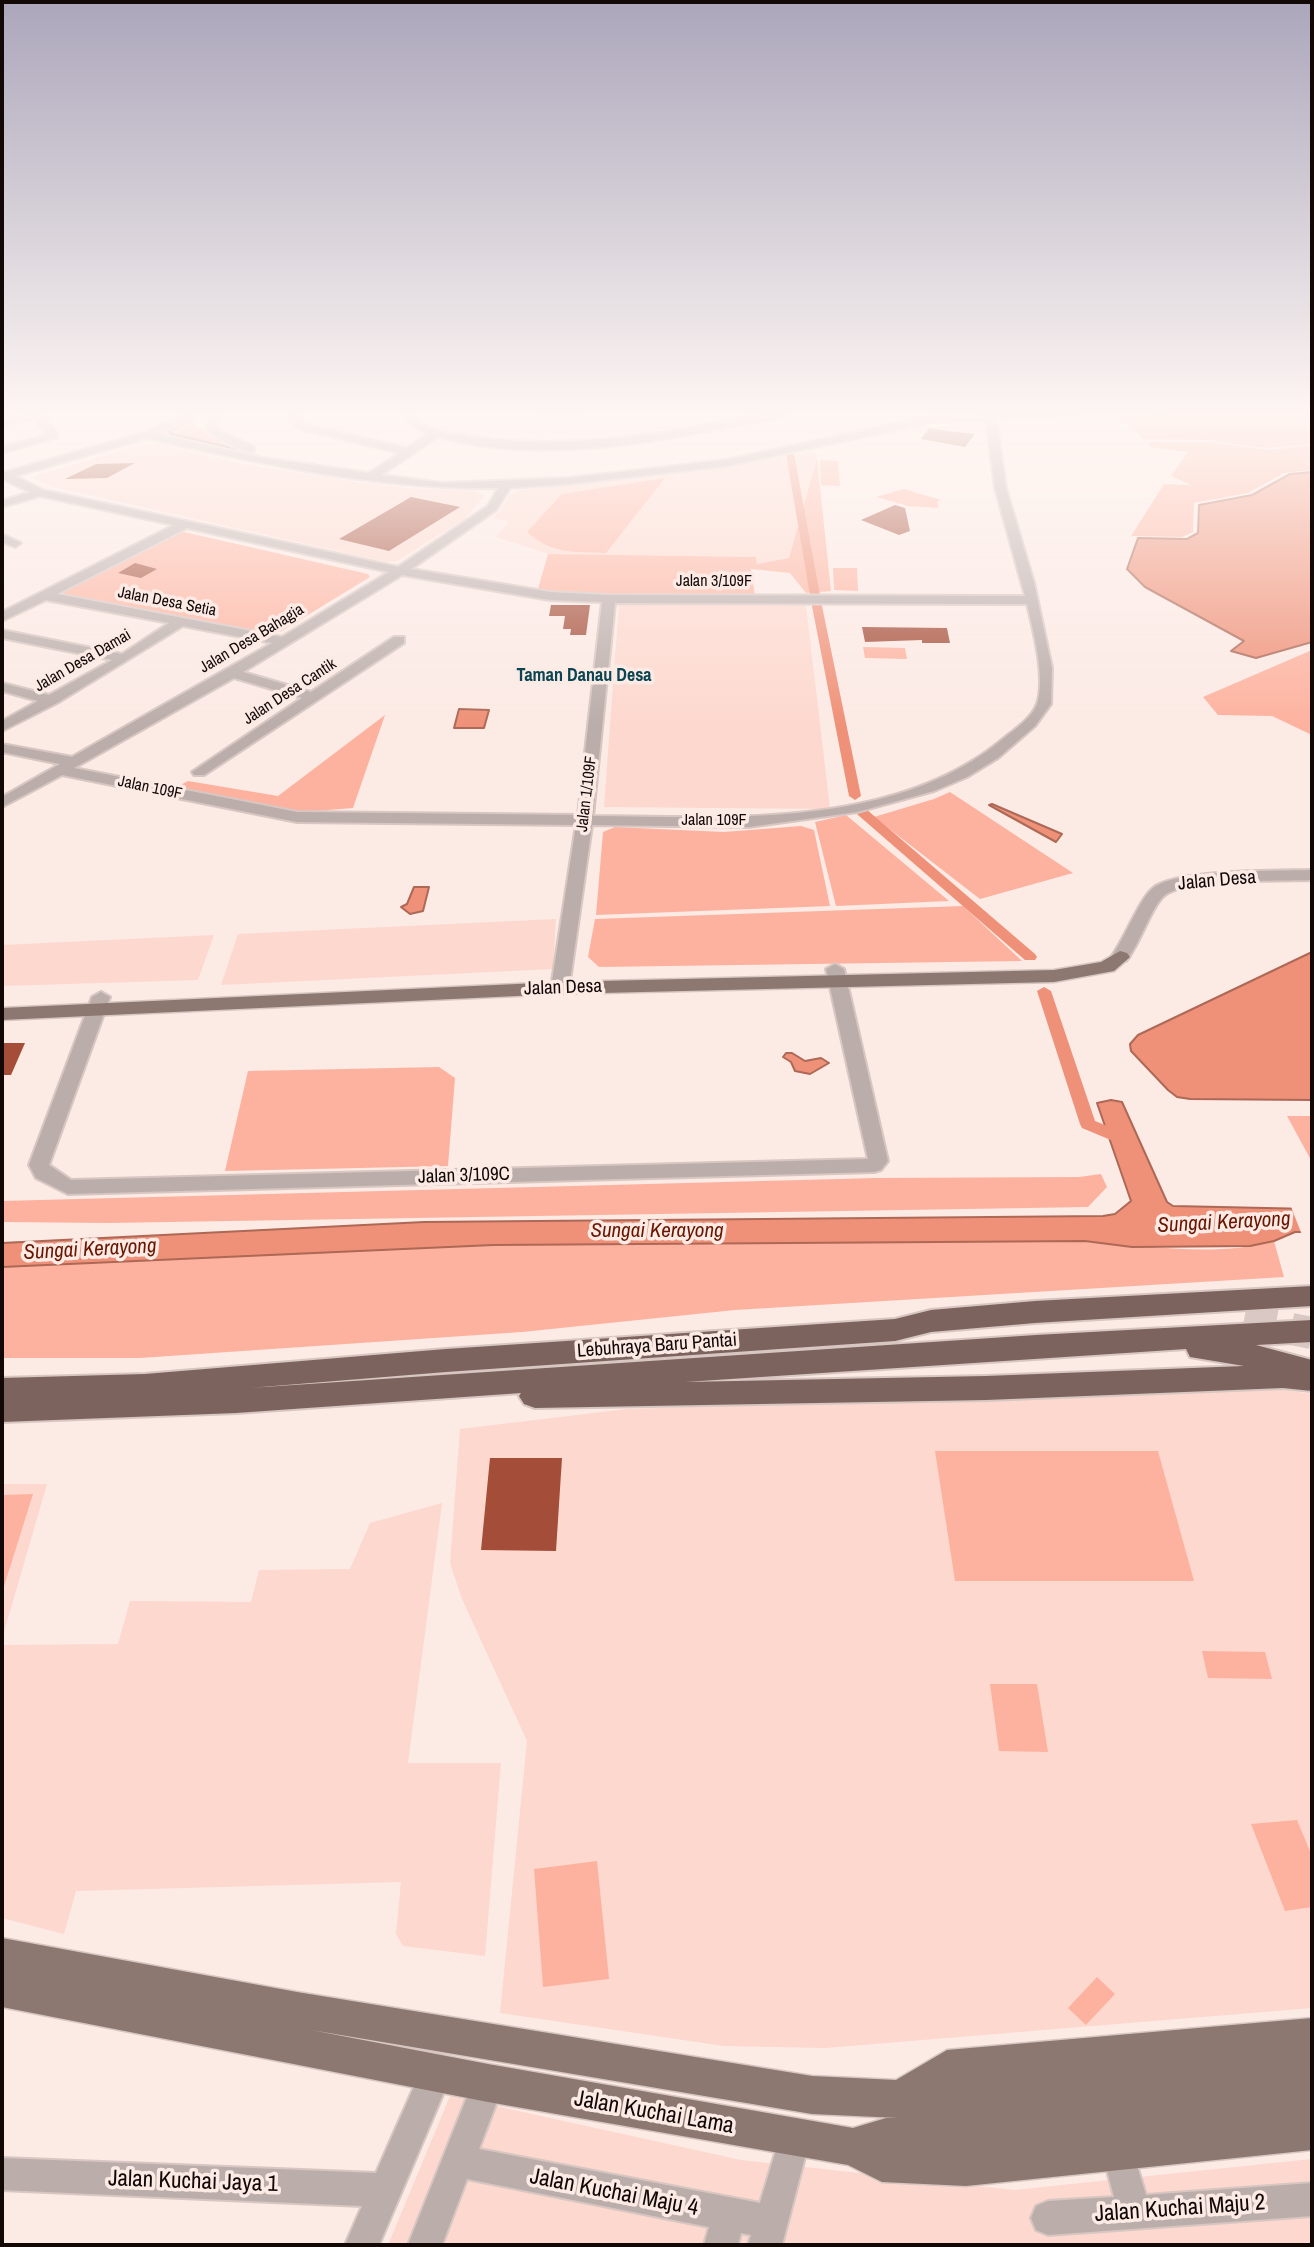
<!DOCTYPE html>
<html>
<head>
<meta charset="utf-8">
<style>
  body { margin:0 }
  #map { position:relative; width:1314px; height:2247px; overflow:hidden; background:#fceae5; font-family:"Archivo Narrow",sans-serif }
  canvas { display:block }
  .frame { position:absolute; inset:0; border:4px solid #120907; pointer-events:none }
</style>
</head>
<body>
<div id="map">
<canvas width="1314" height="2247"></canvas>
<div class="frame"></div>
</div>
<script>
const c = document.querySelector('canvas').getContext('2d');
c.lineJoin = 'round';
function paint(path, color) {
  c.fillStyle = color;
  c.fill(path, 'evenodd');
}
function trace(path, color, width, dash) {
  c.strokeStyle = color;
  c.lineWidth = width;
  c.lineCap = dash ? 'butt' : 'round';
  c.setLineDash(dash || []);
  c.stroke(path);
}
function label(font, color, halo, rows, align = 'center') {
  c.font = font + ' "Archivo Narrow",sans-serif';
  c.lineWidth = 7;
  c.setLineDash([]);
  c.textBaseline = 'middle';
  c.strokeStyle = halo;
  c.fillStyle = color;
  for (const [text, x, y, turn = 0] of rows) {
    c.save();
    c.translate(x, y);
    c.rotate((+turn || 0) * Math.PI / 180);
    c.textAlign = isNaN(turn) ? turn : align;
    if (halo) c.strokeText(text, 0, 0);
    c.fillText(text, 0, 0);
    c.restore();
  }
}
paint(new Path2D(`
  M 158,443 L 242,464 L 351,481 L 406,488 L 474,491 L 484,496 L 466,518 L 397,561 L 387,562 L 53,487 L 32,477 L 142,444 Z
  M 816,451 L 817,458 L 789,558 L 757,564 L 756,557 L 548,554 L 496,537 L 509,521 L 493,518 L 500,511 L 509,495 L 521,490 L 689,473 Z
  M 619,604 L 806,605 L 830,809 L 604,807 Z
  M 556,919 L 553,969 L 221,985 L 238,934 Z
  M 214,935 L 198,980 L 2,986 L 2,945 Z
  M 1251,1385 L 1312,1394 L 1312,2008 L 825,2048 L 724,2046 L 500,2013 L 527,1741 L 462,1599 L 450,1563 L 460,1429 L 627,1409 L 968,1398 Z
  M 2,1484 L 47,1484 L 2,1639 Z
  M 442,1503 L 408,1763 L 501,1763 L 485,1956 L 403,1946 L 396,1934 L 401,1882 L 76,1891 L 64,1934 L 2,1918 L 2,1653 L 4,1645 L 118,1644 L 130,1601 L 251,1602 L 259,1570 L 350,1569 L 370,1523 Z
  M 450,2096 L 741,2160 L 1014,2190 L 1312,2159 L 1312,2245 L 388,2245 Z`), '#fdd8ce');
paint(new Path2D(`
  M 1248,411 L 1312,411 L 1312,444 L 1265,448 L 1208,440 L 1144,439 L 1117,416 Z
  M 191,420 L 210,436 L 264,458 L 163,435 Z
  M 1147,442 L 1210,442 L 1268,450 L 1312,445 L 1312,470 L 1284,473 L 1248,493 L 1194,503 L 1193,532 L 1182,537 L 1131,536 L 1164,484 L 1191,485 L 1171,476 L 1188,452 L 1150,447 Z
  M 817,458 L 831,591 L 806,593 L 790,573 L 751,569 L 755,596 L 618,596 L 537,592 L 548,554 L 756,557 L 757,564 L 789,558 Z
  M 820,460 L 838,461 L 840,486 L 821,485 Z
  M 665,478 L 606,553 C 574,552 552,554 527,532 L 562,494 Z
  M 904,489 L 941,500 L 937,502 L 939,508 L 908,506 L 876,497 Z
  M 184,532 L 368,574 L 370,577 L 280,632 L 270,633 L 64,594 L 63,590 L 175,533 Z
  M 833,568 L 857,568 L 858,591 L 834,590 Z
  M 863,647 L 905,648 L 907,659 L 865,658 Z
  M 1312,650 L 1312,735 L 1272,716 L 1218,715 L 1203,697 Z
  M 385,715 L 353,808 L 304,812 L 175,788 L 188,781 L 278,796 Z
  M 950,792 L 1073,873 L 980,899 L 874,817 L 934,799 Z
  M 846,815 L 949,901 L 836,906 L 815,822 Z
  M 801,826 L 814,830 L 830,906 L 596,915 L 603,832 L 615,827 L 724,832 Z
  M 963,906 L 1022,961 L 599,967 L 588,957 L 595,919 Z
  M 439,1067 L 455,1078 L 448,1166 L 225,1171 L 248,1071 Z
  M 1287,1116 L 1312,1116 L 1312,1162 Z
  M 1101,1174 L 1107,1187 L 1088,1207 L 108,1223 L 2,1222 L 2,1201 L 876,1178 L 1079,1177 Z
  M 1085,1241 C 1146,1245 1214,1258 1274,1241 L 1284,1277 L 735,1310 L 522,1332 L 140,1358 L 2,1358 L 2,1267 L 493,1245 Z
  M 935,1451 L 1158,1451 L 1194,1581 L 955,1581 Z
  M 33,1494 L 2,1593 L 2,1495 Z
  M 1202,1651 L 1265,1652 L 1272,1679 L 1208,1678 Z
  M 990,1684 L 1037,1684 L 1048,1752 L 999,1751 Z
  M 1297,1820 L 1312,1856 L 1312,1907 L 1285,1911 L 1251,1824 Z
  M 597,1861 L 609,1979 L 543,1987 L 534,1869 Z
  M 1097,1977 L 1115,1994 L 1086,2025 L 1068,2008 Z`), '#fdb29f');
const water = new Path2D(`
  M 1312,472 L 1312,642 L 1256,658 L 1231,651 L 1244,641 L 1145,587 L 1127,569 L 1138,538 L 1187,539 L 1198,533 L 1199,505 L 1252,495 L 1290,474 Z
  M 459,709 L 489,710 L 484,728 L 454,728 Z
  M 992,804 L 1062,834 L 1056,842 L 989,805 Z
  M 414,887 L 429,887 L 423,911 L 410,914 L 401,907 L 407,904 Z
  M 1312,952 L 1312,1100 L 1190,1099 L 1177,1097 L 1168,1090 L 1131,1051 L 1130,1044 L 1138,1035 Z
  M 786,1053 L 792,1053 L 805,1061 L 821,1058 L 829,1063 L 810,1074 L 795,1071 L 791,1062 L 783,1057 Z
  M 1111,1100 L 1122,1102 L 1167,1202 L 1173,1206 L 1312,1209 L 1312,1232 L 1295,1232 L 1274,1241 L 1250,1246 L 1132,1247 L 1085,1241 L 493,1245 L 2,1267 L 2,1243 L 424,1222 L 1103,1216 L 1115,1214 L 1131,1201 L 1097,1103 Z`);
paint(water, '#ef9178');
trace(water, '#ad6856', 2);
paint(new Path2D(`
  M 1290,1204 L 1310,1205 L 1312,1235 L 1302,1235 Z`), '#fceae5');
trace(new Path2D(`
  M 208,411 L 169,431 L 171,434 L 240,450`), '#ad6856', 2.5);
paint(new Path2D(`
  M 790,451 L 794,454 L 820,595 L 815,598 L 810,595 L 786,454 Z
  M 816,598 L 821,601 L 861,796 L 855,800 L 849,796 L 811,601 Z
  M 862,808 L 866,809 L 1035,954 L 1037,957 L 1035,960 L 1025,960 L 858,815 L 856,812 Z
  M 1044,987 L 1051,991 L 1095,1121 L 1130,1135 L 1132,1139 L 1130,1143 L 1118,1143 L 1082,1128 L 1080,1124 L 1037,991 Z`), '#ef9178');
paint(new Path2D(`
  M 929,428 L 948,431 L 975,434 L 965,447 L 921,439 Z
  M 135,463 L 107,478 L 65,479 L 96,464 Z
  M 411,497 L 460,507 L 389,551 L 339,539 Z
  M 895,505 L 905,508 L 910,531 L 899,535 L 861,520 Z
  M 135,563 L 157,569 L 141,578 L 118,573 Z
  M 551,605 L 590,605 L 586,635 L 570,635 L 571,629 L 563,629 L 565,616 L 549,616 Z
  M 862,627 L 947,628 L 950,643 L 922,643 L 922,640 L 865,642 Z
  M 2,1043 L 25,1043 L 11,1075 L 2,1075 Z
  M 490,1458 L 562,1458 L 556,1551 L 481,1550 Z`), '#a44d38');
trace(new Path2D(`
  M 1244,1320 L 1312,1333`), '#d9c8c4', 32, [32, 16]);
const minor = new Path2D(`
  M 27,411 L 38,411 L 57,432 L 57,437 L 2,453 L 2,447 L 47,435 L 34,419 L 2,426 L 2,420 L 29,414 Z
  M 192,411 L 206,411 L 157,434 L 263,458 L 369,473 L 400,453 L 300,429 L 289,420 L 292,411 L 302,411 L 299,419 L 308,425 L 407,448 L 428,434 L 412,425 L 401,411 L 411,411 C 424,432 451,434 473,437 C 574,451 674,433 773,411 L 793,411 C 777,421 750,423 731,426 C 636,446 533,462 438,437 L 381,475 L 443,483 L 569,478 L 726,460 L 932,416 L 983,414 L 981,411 L 993,413 L 1131,411 L 1126,414 L 996,419 L 1006,488 L 1034,583 L 1052,668 L 1051,704 L 1035,726 L 998,758 L 967,777 L 934,791 L 857,812 L 749,827 L 592,825 L 569,988 L 560,993 L 551,988 L 576,825 L 297,822 L 62,775 L 2,807 L 2,797 L 60,764 L 2,752 L 2,744 L 72,757 L 272,643 L 183,626 L 57,703 L 2,731 L 2,721 L 38,701 L 2,691 L 2,683 L 49,695 L 112,660 L 2,638 L 2,630 L 122,654 L 169,623 L 46,600 L 2,621 L 2,612 L 174,525 L 40,496 L 2,507 L 2,501 L 30,492 L 2,479 L 2,473 L 143,433 ZM 986,420 L 995,488 L 1025,596 L 609,595 L 550,592 L 411,569 L 496,510 L 510,488 L 569,484 L 726,466 L 932,422 ZM 147,438 C 262,464 380,490 498,488 L 488,506 L 398,567 L 43,490 L 15,476 ZM 187,528 L 389,572 L 282,637 L 57,594 ZM 402,575 L 550,600 L 602,602 L 578,815 L 297,812 L 74,768 L 234,678 L 302,698 L 192,772 L 194,775 L 204,775 L 404,643 L 404,637 L 394,637 L 311,692 L 243,672 ZM 615,603 L 1027,604 C 1033,630 1046,678 1037,704 C 1032,718 1014,730 1004,738 C 895,830 726,817 593,816 L 607,678 L 623,678 L 630,674 L 623,670 L 608,670 Z
  M 216,411 L 226,411 L 216,426 L 217,429 L 254,447 L 254,451 C 241,452 211,438 206,426 Z
  M 538,411 L 583,411 L 578,414 L 543,414 Z
  M 2,534 L 21,543 L 15,547 L 2,542 Z
  M 1312,870 L 1312,880 C 1283,881 1186,879 1165,895 C 1152,905 1140,944 1126,961 L 1114,961 L 1111,957 C 1124,940 1140,898 1153,888 C 1176,869 1280,871 1312,870 Z
  M 835,964 L 844,969 L 888,1161 L 881,1170 L 874,1172 L 68,1194 L 36,1178 L 29,1165 L 92,997 L 101,992 L 110,997 L 49,1165 L 71,1180 L 868,1159 L 826,969 Z
  M 436,2057 L 447,2062 L 452,2073 L 379,2245 L 345,2245 L 362,2206 L 2,2190 L 2,2158 L 376,2173 L 425,2062 Z
  M 488,2067 L 499,2072 L 504,2083 L 479,2149 L 760,2203 L 783,2127 L 794,2122 L 805,2127 L 810,2138 L 782,2245 L 748,2245 L 751,2235 L 741,2233 L 738,2245 L 704,2245 L 709,2227 L 467,2179 L 442,2245 L 408,2245 L 477,2072 Z
  M 1118,2135 L 1129,2140 L 1146,2195 L 1312,2183 L 1312,2216 L 1048,2235 L 1036,2230 L 1031,2218 L 1036,2206 L 1048,2201 L 1114,2197 L 1102,2151 L 1107,2140 Z`);
const major = new Path2D(`
  M 1120,951 L 1127,953 L 1130,957 L 1114,971 L 1054,982 L 560,994 L 2,1020 L 2,1008 L 560,982 L 1054,970 L 1101,962 Z
  M 2,1938 L 297,1992 L 812,2076 L 896,2080 L 947,2050 L 1312,2018 L 1312,2150 L 966,2186 L 882,2182 L 848,2165 L 488,2102 L 2,2007 ZM 311,2030 L 812,2114 L 898,2118 L 886,2118 L 853,2128 L 488,2064 Z`);
const highway = new Path2D(`
  M 1312,1286 L 1312,1306 L 1035,1323 L 931,1332 L 895,1341 L 446,1372 L 249,1388 L 1036,1335 L 1312,1320 L 1312,1342 L 1256,1345 L 1312,1360 L 1312,1391 L 1283,1388 L 986,1400 L 535,1408 L 524,1404 L 519,1396 L 521,1393 L 236,1413 L 2,1422 L 2,1378 L 145,1374 L 446,1349 L 895,1319 L 931,1310 L 1035,1301 ZM 1186,1349 L 1190,1357 L 1244,1366 L 986,1376 L 685,1382 Z`);
trace(minor, '#d7c6c1', 4);
trace(major, '#d7c6c1', 3);
trace(highway, '#d7c6c1', 4);
paint(minor, '#baadaa');
paint(major, '#8c7771');
paint(highway, '#7c635d');
const sky = c.createLinearGradient(0, 0, 0, 726);
sky.addColorStop(0, '#aba6bb');
sky.addColorStop(0.57, '#fef6f3');
sky.addColorStop(1, '#fef6f300');
c.fillStyle = sky;
c.fillRect(0, 0, 1314, 726);
label('16px', '#120907', '#fceae5', [
  ["Jalan 3/109F",714,582],
  ["Jalan Desa Setia",167,602,11],
  ["Jalan Desa Bahagia",252,639,-31],
  ["Jalan Desa Damai",83,661,-30],
  ["Jalan Desa Cantik",290,692,-33],
  ["Jalan 109F",150,788,12],
  ["Jalan 1/109F",587,794,-83],
  ["Jalan 109F",714,821]
]);
label('bold 18px', '#0a4652', '#fceae5', [
  ["Taman Danau Desa",584,676]
]);
label('19px', '#120907', '#fceae5', [
  ["Jalan Desa",1217,881,-5],
  ["Jalan Desa",563,988,-2],
  ["Jalan 3/109C",464,1176,-2],
  ["Lebuhraya Baru Pantai",657,1346,-4]
]);
label('italic 21px', '#691600', '#fceae5', [
  ["Sungai Kerayong",1224,1223,-3],
  ["Sungai Kerayong",657,1231],
  ["Sungai Kerayong",90,1250,-3]
]);
label('23px', '#120907', '#fceae5', [
  ["Jalan Kuchai Lama",654,2113,10],
  ["Jalan Kuchai Jaya 1",193,2182,2],
  ["Jalan Kuchai Maju 4",614,2193,11],
  ["Jalan Kuchai Maju 2",1180,2209,-4]
]);
</script>
</body>
</html>
